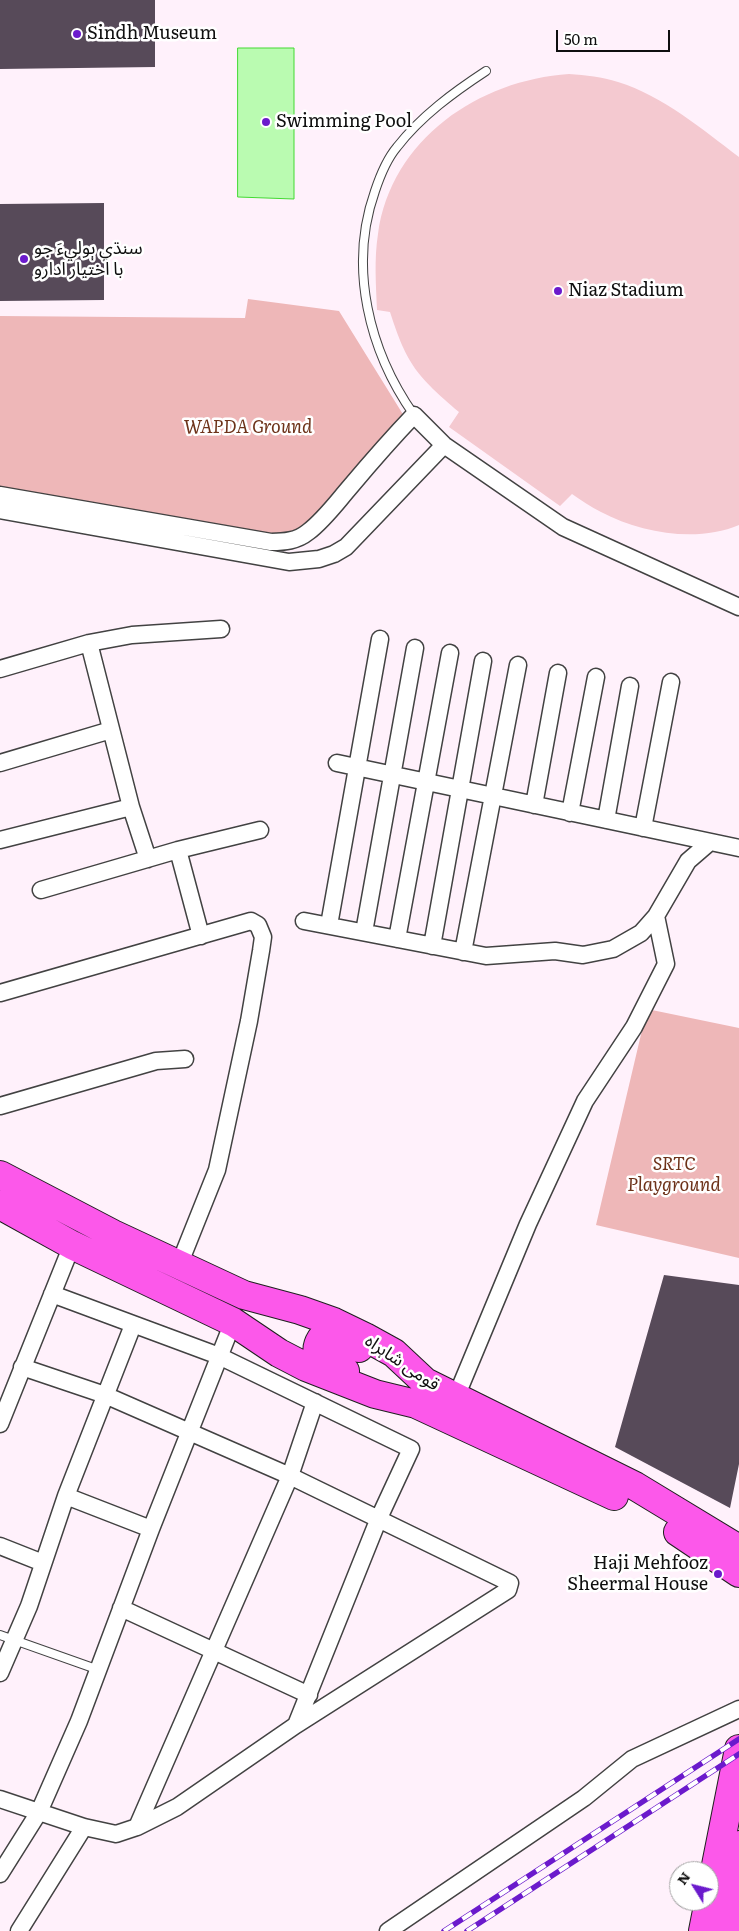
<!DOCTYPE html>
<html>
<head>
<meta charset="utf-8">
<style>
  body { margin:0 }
  #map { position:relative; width:739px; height:1931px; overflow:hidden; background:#fff1fb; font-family:Literata,serif }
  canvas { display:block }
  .north { position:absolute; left:669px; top:1861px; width:50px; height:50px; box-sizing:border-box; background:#fff; border:1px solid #9f9f9f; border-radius:50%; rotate:306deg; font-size:14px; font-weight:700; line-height:20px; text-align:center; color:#0f0f0f }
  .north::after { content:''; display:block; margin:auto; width:18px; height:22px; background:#6b1acc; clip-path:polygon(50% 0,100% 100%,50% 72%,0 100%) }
  .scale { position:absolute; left:556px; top:30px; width:114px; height:22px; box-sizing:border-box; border:2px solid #0f0f0f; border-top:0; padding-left:6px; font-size:15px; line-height:18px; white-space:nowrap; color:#0f0f0f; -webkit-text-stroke:4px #fff; paint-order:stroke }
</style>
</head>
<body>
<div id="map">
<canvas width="739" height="1931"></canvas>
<div class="north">N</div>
<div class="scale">50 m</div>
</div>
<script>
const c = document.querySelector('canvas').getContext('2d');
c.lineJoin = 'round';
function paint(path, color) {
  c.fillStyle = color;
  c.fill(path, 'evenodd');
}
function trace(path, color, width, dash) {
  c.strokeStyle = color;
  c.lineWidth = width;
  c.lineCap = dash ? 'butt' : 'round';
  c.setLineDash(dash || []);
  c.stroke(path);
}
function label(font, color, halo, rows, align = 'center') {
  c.font = font + ' Literata,"Noto Sans Arabic",serif';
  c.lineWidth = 5;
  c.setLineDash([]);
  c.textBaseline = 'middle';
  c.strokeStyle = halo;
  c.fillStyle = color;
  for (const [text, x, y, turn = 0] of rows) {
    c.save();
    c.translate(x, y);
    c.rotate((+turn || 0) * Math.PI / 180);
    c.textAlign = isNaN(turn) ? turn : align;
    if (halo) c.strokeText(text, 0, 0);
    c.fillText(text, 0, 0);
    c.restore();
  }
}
paint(new Path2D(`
  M 248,299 L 339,311 L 404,416 L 289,548 L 0,491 L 0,316 L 245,318 Z
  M 647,1009 L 739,1028 L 739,1258 L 596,1225 Z`), '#eeb7b8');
paint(new Path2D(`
  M 569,74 C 586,75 602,77 618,82 C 663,96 702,129 739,157 L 739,525 C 697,543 641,533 601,512 C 591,507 581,500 572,494 L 560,506 L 449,427 L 459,412 C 417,376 407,365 390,312 L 377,310 C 376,285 374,259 378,234 C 391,139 479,80 569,74 Z`), '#f4c9d0');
const water = new Path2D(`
  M 238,48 L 294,48 L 294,199 L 238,197 Z`);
paint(water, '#bafbb1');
trace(water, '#42d932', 1);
paint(new Path2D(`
  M 0,0 L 155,0 L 155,67 L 0,69 Z
  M 104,203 L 104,300 L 0,301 L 0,204 Z
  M 664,1275 L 739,1285 L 739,1464 L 730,1508 L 615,1447 Z`), '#574a59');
const service = new Path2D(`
  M 414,415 C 369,351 348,267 375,191 C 380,176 386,160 397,147 C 421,116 454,92 486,71
  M 0,1635 L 99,1670`);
const minor = new Path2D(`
  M 0,495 L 271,542 C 284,542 297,541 308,532 C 324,520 337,502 350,487 C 371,462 392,438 414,415 L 444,445 L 563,527 L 739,607
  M 0,510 L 289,562 L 319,559 L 334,554 L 346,547 L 444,445
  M 89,643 L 131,807 L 148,859
  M 0,669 L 89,643 L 132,635 L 221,629
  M 0,763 L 111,730
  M 337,763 L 739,848
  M 534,805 L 558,673
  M 570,813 L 596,677
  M 606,820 L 630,686
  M 643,828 L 671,682
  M 0,840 L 131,807
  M 178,850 L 201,936
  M 41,890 L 178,850 L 260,830
  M 304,921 L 486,956 L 555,951 L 583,955 L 613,949 L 641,933 L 656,916 L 688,861 L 710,842
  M 329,925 L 380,639
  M 364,932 L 415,648
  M 397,939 L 450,653
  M 432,946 L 483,661
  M 463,952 L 518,665
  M 0,993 L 251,921 L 258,925 L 263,937 L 261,951 L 249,1021 L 217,1170 L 179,1265
  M 0,1106 L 156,1061 L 185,1059
  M 52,1294 L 219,1356 L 411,1449 L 379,1518 L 296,1725
  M 456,1397 L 528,1224 L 585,1101 L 634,1027 L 666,964 L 656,916
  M 0,1424 L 72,1245
  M 66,1496 L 151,1529
  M 0,1546 L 43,1563
  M 121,1608 L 309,1695
  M 0,1673 L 29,1606 L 66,1496 L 133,1325
  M 0,1799 L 84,1827 L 116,1834 L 137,1827 L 177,1807 L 296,1725 L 508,1590 L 510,1583 L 290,1476 L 105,1395 L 22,1367
  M 137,1827 L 290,1476 L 315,1402
  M 0,1874 L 39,1812 L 79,1721 L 151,1529 L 233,1322
  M 19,1931 L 84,1827
  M 388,1931 L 584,1798 L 632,1759 L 739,1709`);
const trunk = new Path2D(`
  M 0,1175 L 113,1234 L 244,1295 L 300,1310 L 334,1322 L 365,1337 L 394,1353 L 425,1382 L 635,1486 L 739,1549
  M 0,1205 L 72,1245 L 233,1322 L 279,1353 L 306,1367 L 375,1394 L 416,1404 L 614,1496
  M 345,1371 C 330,1365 309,1358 321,1339 L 331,1337 L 359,1348
  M 678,1532 L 739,1573
  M 703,1931 L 739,1749
  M 725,1931 L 739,1845`);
trace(service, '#424242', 10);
trace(minor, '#424242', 19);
trace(trunk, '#202020', 30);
trace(service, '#fff', 8);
trace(minor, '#fff', 16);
trace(trunk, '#fc58ea', 28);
const rail = new Path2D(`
  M 444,1931 L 739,1739
  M 467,1931 L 739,1754`);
trace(rail, '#6b1acc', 5.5);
trace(rail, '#fff', 4, [11]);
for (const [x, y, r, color] of [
  [77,34,5,"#6b1acc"],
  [266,122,5,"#6b1acc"],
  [24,259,5,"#6b1acc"],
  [558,291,5,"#6b1acc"],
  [718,1574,5,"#6b1acc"]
]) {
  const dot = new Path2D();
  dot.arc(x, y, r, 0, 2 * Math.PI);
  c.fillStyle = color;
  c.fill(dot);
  trace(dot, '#fff', 2);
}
label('18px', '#0f0f0f', '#fff', [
  ["Sindh Museum",87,34],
  ["Swimming Pool",276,122],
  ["سنڌي ٻوليءَ جو",34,249],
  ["با اختيار ادارو",34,270],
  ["Niaz Stadium",568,291],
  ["Haji Mehfooz",708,1564,"right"],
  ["Sheermal House",708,1585,"right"]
], 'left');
label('italic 18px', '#6d3219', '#fff', [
  ["WAPDA Ground",248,428],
  ["SRTC",674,1165],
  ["Playground",674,1186]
]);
label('18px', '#0f0f0f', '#fff', [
  ["قومی شاہراہ",402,1363,34]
]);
</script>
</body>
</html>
